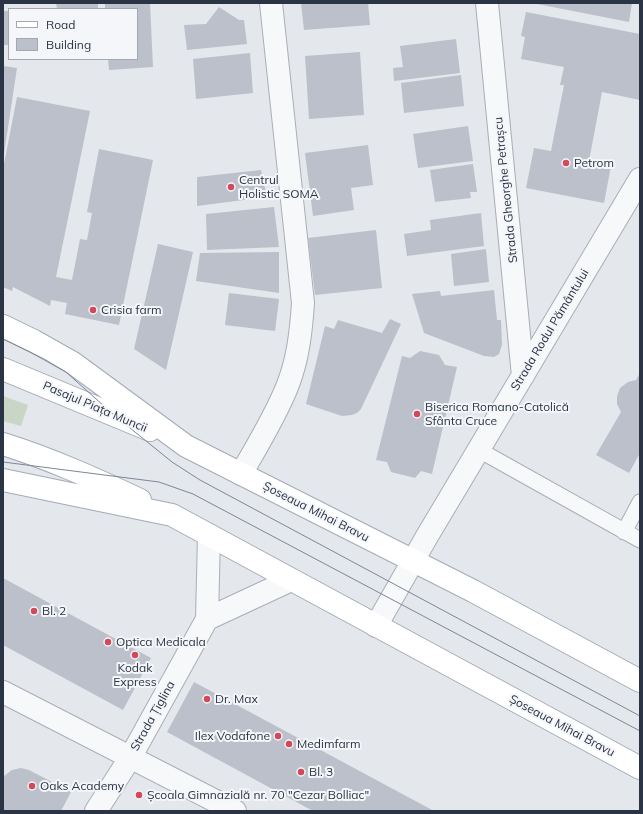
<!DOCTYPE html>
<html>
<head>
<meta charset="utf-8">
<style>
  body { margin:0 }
  #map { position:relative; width:643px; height:814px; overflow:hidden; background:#e4e7ec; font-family:Mulish,sans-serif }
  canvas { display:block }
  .frame { position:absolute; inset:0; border:4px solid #2b3445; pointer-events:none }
  .legend { position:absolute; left:8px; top:8px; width:130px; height:52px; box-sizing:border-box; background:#f4f6f9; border:1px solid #a4a8b1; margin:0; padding:5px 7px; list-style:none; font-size:12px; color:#2b3445 }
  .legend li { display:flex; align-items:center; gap:8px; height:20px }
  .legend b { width:20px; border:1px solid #a4a8b1 }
</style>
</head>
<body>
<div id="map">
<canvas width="643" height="814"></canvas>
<div class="frame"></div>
<ul class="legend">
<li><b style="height:5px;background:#fff"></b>Road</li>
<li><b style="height:11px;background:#bbc0ca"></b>Building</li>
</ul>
</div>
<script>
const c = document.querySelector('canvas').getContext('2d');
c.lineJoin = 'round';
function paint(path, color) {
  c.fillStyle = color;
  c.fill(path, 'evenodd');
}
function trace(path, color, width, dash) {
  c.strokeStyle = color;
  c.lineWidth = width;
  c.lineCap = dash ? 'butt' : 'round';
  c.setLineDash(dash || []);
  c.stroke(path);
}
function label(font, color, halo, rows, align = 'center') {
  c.font = font + ' Mulish,sans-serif';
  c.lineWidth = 4;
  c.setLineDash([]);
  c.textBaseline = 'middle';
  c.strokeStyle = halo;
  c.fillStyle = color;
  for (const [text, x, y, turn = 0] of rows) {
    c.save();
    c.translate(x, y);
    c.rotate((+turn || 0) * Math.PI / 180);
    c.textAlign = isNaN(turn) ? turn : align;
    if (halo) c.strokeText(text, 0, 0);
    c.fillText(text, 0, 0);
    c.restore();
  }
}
paint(new Path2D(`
  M 3,396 L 28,405 L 21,426 L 3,421 Z`), '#c9d6c5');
paint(new Path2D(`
  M 56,3 L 98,3 L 98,9 L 57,9 Z
  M 105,3 L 150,3 L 153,67 L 109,70 L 108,59 L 137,59 L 137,9 L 105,9 Z
  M 301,3 L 368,3 L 370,25 L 304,30 Z
  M 532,3 L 632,3 L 629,22 Z
  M 219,7 L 239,20 L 244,20 L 247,44 L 187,50 L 184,25 L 206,24 Z
  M 3,11 L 9,11 L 9,45 L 3,45 Z
  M 526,12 L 640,34 L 640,100 L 602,92 L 589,161 L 611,166 L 604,203 L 526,188 L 534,148 L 551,151 L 564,85 L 560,85 L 564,67 L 521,59 L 525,37 L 521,36 Z
  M 456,39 L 460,73 L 394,81 L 393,68 L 403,67 L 400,46 Z
  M 360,52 L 364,115 L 309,119 L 305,56 Z
  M 250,53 L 253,93 L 196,99 L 193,59 Z
  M 3,66 L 17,68 L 4,154 L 3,154 Z
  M 461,75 L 464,106 L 404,113 L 401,83 Z
  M 17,97 L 90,111 L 56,277 L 72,280 L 80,239 L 87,240 L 92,213 L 87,212 L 99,149 L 153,160 L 119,325 L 65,314 L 67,303 L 51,300 L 50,306 L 13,287 L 12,291 L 3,287 L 3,169 Z
  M 468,126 L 473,161 L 418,168 L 413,134 Z
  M 368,145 L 373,185 L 351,188 L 354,210 L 313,216 L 305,153 Z
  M 473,164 L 477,192 L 470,192 L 471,198 L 435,202 L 430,170 Z
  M 261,170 L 267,197 L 197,206 L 197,177 Z
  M 274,207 L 279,247 L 207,250 L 206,214 Z
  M 481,213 L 484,246 L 407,256 L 404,234 L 431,230 L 430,220 Z
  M 376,230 L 382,288 L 315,295 L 308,238 Z
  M 158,244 L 193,252 L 166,370 L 134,349 Z
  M 486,249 L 489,282 L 454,286 L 451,254 Z
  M 279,252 L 279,293 L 196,281 L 200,253 Z
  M 494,290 L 497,320 L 501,320 L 502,345 L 499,354 L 494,357 L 484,356 L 424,333 L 412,294 L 440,291 L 441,296 Z
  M 229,293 L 279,299 L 275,331 L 225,325 Z
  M 390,319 L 401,324 L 361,409 L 357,413 L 352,415 L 342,416 L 306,404 L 325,326 L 334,329 L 338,320 L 382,333 Z
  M 420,351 L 439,355 L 445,365 L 457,367 L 432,474 L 421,471 L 415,478 L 391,472 L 387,462 L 376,460 L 402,356 L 410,358 Z
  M 640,373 L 640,453 L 629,473 L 596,455 L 621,412 L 617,404 L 617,396 L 620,388 L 628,382 L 636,380 Z
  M 3,578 L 151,658 L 123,710 L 3,645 Z
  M 194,682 L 434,811 L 313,811 L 167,732 Z
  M 21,768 L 29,770 L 71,792 L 61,811 L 3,811 L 4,776 L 12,770 Z`), '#bbc0ca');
const service = new Path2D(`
  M 479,450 L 640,540
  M 624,532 L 640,502`);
const minor = new Path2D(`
  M 487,3 L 523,376
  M 241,474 C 257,446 275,417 287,387 C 298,360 301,332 303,303 L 271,3
  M 207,619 L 291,580
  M 376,626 L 426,538 L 640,179
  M 3,692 L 235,811
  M 96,811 L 130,758 L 207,619 L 209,535`);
const primary = new Path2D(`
  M 3,326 L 34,341 L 73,363 L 186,446 L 473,591 L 640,681
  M 3,369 L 150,430
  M 3,444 C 51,459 95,479 140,500
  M 3,480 L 172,515 L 640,768`);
trace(service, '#a9aeb7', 17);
trace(minor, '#a9aeb7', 24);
trace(primary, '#a3abb8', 24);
trace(service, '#f7f8fa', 15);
trace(minor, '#f7f8fa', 22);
trace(primary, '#fff', 22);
trace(new Path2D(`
  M 3,339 L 44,359 L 66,372 L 114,415 L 172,462 L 200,480 L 640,716
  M 3,462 L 159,482 L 193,494 L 640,731`), '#7d8696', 1);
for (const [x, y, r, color] of [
  [566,163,4,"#d1495b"],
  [231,187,4,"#d1495b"],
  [93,310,4,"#d1495b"],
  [417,414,4,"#d1495b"],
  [34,611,4,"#d1495b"],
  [108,642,4,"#d1495b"],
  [135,655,4,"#d1495b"],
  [207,699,4,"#d1495b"],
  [278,736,4,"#d1495b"],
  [289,744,4,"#d1495b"],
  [301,772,4,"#d1495b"],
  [32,786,4,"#d1495b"],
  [139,795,4,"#d1495b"]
]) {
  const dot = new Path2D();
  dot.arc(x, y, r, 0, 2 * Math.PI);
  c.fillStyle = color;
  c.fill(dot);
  trace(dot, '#f4f6f9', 1.5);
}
label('12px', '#2b3445', '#f4f6f9', [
  ["Petrom",574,163],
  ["Centrul",239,180],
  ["Holistic SOMA",239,194],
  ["Crisia farm",101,310],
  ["Biserica Romano-Catolică",425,407],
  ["Sfânta Cruce",425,421],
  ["Bl. 2",42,611],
  ["Optica Medicala",116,642],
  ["Kodak",135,668,"center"],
  ["Express",135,682,"center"],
  ["Dr. Max",215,699],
  ["Ilex Vodafone",270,736,"right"],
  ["Medimfarm",297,744],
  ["Bl. 3",309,772],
  ["Oaks Academy",40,786],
  ["Școala Gimnazială nr. 70 \"Cezar Bolliac\"",147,795]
], 'left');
label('12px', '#2b3445', '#f4f6f9', [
  ["Strada Gheorghe Petrașcu",506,190,-96],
  ["Strada Rodul Pământului",550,330,-59],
  ["Pasajul Piața Muncii",95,407,23],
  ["Șoseaua Mihai Bravu",316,512,27],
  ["Strada Țiglina",153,716,-61],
  ["Șoseaua Mihai Bravu",562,726,28]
]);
</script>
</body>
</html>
